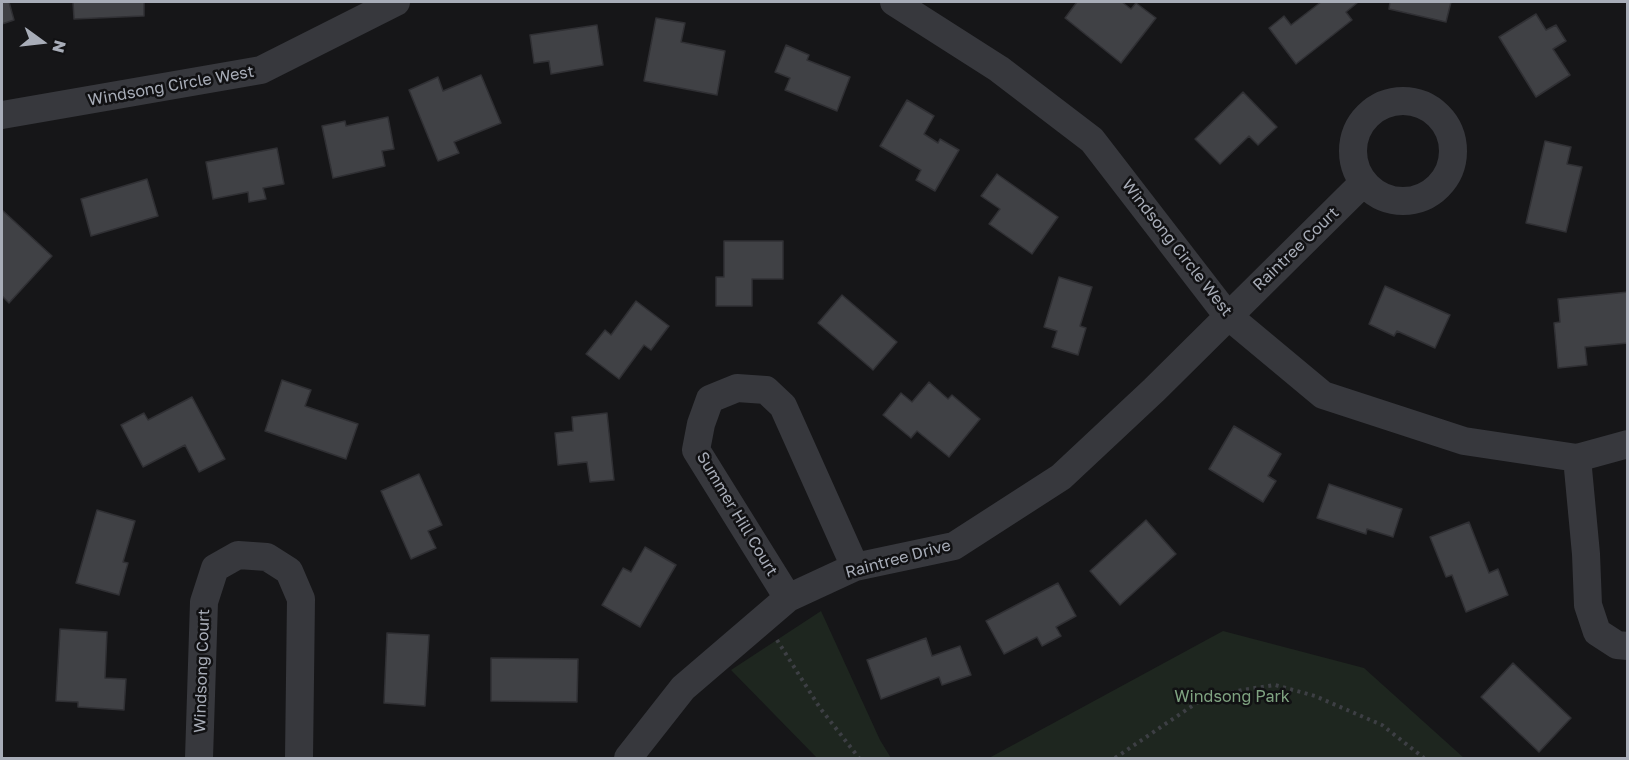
<!DOCTYPE html>
<html>
<head>
<meta charset="utf-8">
<style>
  body { margin:0 }
  #map { position:relative; width:1629px; height:760px; overflow:hidden; background:#161618; font-family:"Golos Text",sans-serif }
  canvas { display:block }
  .frame { position:absolute; inset:0; border:3px solid #a8adb8; pointer-events:none }
  .north { position:absolute; left:12px; top:12px; width:60px; height:60px; -webkit-text-stroke:4px #111113; paint-order:stroke; rotate:105deg; font-size:16px; font-weight:700; line-height:24px; text-align:center; color:#a8adb8 }
  .north::after { content:''; display:block; margin:auto; width:21px; height:27px; background:#a8adb8; clip-path:polygon(50% 0,100% 100%,50% 72%,0 100%) }
</style>
</head>
<body>
<div id="map">
<canvas width="1629" height="760"></canvas>
<div class="frame"></div>
<div class="north">N</div>
</div>
<script>
const c = document.querySelector('canvas').getContext('2d');
c.lineJoin = 'round';
function paint(path, color) {
  c.fillStyle = color;
  c.fill(path, 'evenodd');
}
function trace(path, color, width, dash) {
  c.strokeStyle = color;
  c.lineWidth = width;
  c.lineCap = dash ? 'butt' : 'round';
  c.setLineDash(dash || []);
  c.stroke(path);
}
function label(font, color, halo, rows, align = 'center') {
  c.font = font + ' "Golos Text",sans-serif';
  c.lineWidth = 5;
  c.setLineDash([]);
  c.textBaseline = 'middle';
  c.strokeStyle = halo;
  c.fillStyle = color;
  for (const [text, x, y, turn = 0] of rows) {
    c.save();
    c.translate(x, y);
    c.rotate((+turn || 0) * Math.PI / 180);
    c.textAlign = isNaN(turn) ? turn : align;
    if (halo) c.strokeText(text, 0, 0);
    c.fillText(text, 0, 0);
    c.restore();
  }
}
paint(new Path2D(`
  M 821,611 L 880,740 L 891,758 L 817,758 L 731,670 Z
  M 1223,631 L 1364,668 L 1464,758 L 989,758 Z`), '#1e261f');
const building = new Path2D(`
  M 2,2 L 9,2 L 14,20 L 2,24 Z
  M 73,2 L 144,2 L 144,16 L 74,19 Z
  M 1077,2 L 1122,2 L 1131,9 L 1136,3 L 1156,18 L 1121,63 L 1065,18 Z
  M 1321,2 L 1356,2 L 1357,3 L 1346,12 L 1352,20 L 1296,64 L 1269,28 L 1284,16 L 1291,25 Z
  M 1390,2 L 1451,2 L 1446,22 L 1389,9 Z
  M 1536,14 L 1546,30 L 1556,25 L 1566,41 L 1553,49 L 1570,75 L 1536,97 L 1499,37 Z
  M 656,18 L 685,23 L 681,42 L 725,51 L 717,95 L 644,81 Z
  M 597,25 L 603,65 L 551,74 L 549,61 L 534,63 L 530,35 Z
  M 786,45 L 809,55 L 807,60 L 850,77 L 837,111 L 785,90 L 790,78 L 775,72 Z
  M 481,75 L 501,123 L 454,142 L 459,153 L 438,161 L 409,90 L 438,77 L 443,91 Z
  M 1243,92 L 1277,127 L 1258,145 L 1249,136 L 1220,164 L 1195,139 Z
  M 907,100 L 934,116 L 924,134 L 938,143 L 940,139 L 959,150 L 935,191 L 916,180 L 921,170 L 880,146 Z
  M 388,117 L 394,149 L 382,151 L 385,166 L 333,178 L 322,126 L 345,121 L 346,126 Z
  M 1545,141 L 1571,147 L 1567,164 L 1582,167 L 1566,232 L 1526,223 Z
  M 277,148 L 284,184 L 263,188 L 266,199 L 249,202 L 248,192 L 213,199 L 206,162 Z
  M 997,174 L 1058,217 L 1032,254 L 989,224 L 1000,209 L 981,196 Z
  M 147,179 L 158,216 L 91,236 L 81,199 Z
  M 2,210 L 52,256 L 9,303 L 2,296 Z
  M 724,241 L 783,241 L 783,279 L 752,279 L 752,306 L 716,306 L 716,277 L 724,277 Z
  M 1059,277 L 1092,287 L 1080,326 L 1086,328 L 1078,355 L 1052,347 L 1057,331 L 1044,327 Z
  M 1385,286 L 1450,315 L 1435,348 L 1397,331 L 1394,336 L 1369,324 Z
  M 1628,292 L 1628,343 L 1585,347 L 1587,365 L 1558,368 L 1554,323 L 1560,322 L 1558,299 Z
  M 842,295 L 897,342 L 873,370 L 818,323 Z
  M 636,301 L 669,326 L 651,350 L 644,345 L 619,379 L 586,354 L 605,330 L 611,335 Z
  M 282,380 L 311,390 L 305,406 L 358,424 L 346,459 L 265,431 Z
  M 929,382 L 948,399 L 952,395 L 980,419 L 949,457 L 917,431 L 911,438 L 883,415 L 901,393 L 912,402 Z
  M 192,397 L 225,459 L 199,472 L 185,445 L 143,467 L 121,425 L 144,413 L 148,420 Z
  M 607,413 L 614,480 L 590,482 L 587,462 L 558,465 L 555,433 L 573,431 L 572,417 Z
  M 1234,426 L 1281,454 L 1268,476 L 1276,481 L 1263,502 L 1209,469 Z
  M 419,474 L 442,525 L 428,531 L 436,548 L 411,559 L 381,491 Z
  M 1329,484 L 1402,509 L 1393,537 L 1367,529 L 1366,534 L 1317,518 Z
  M 97,510 L 135,521 L 123,562 L 128,563 L 119,595 L 76,583 Z
  M 1146,520 L 1176,554 L 1120,605 L 1090,571 Z
  M 1469,522 L 1489,573 L 1498,569 L 1508,595 L 1466,612 L 1452,575 L 1446,577 L 1430,537 Z
  M 645,547 L 676,565 L 640,627 L 602,605 L 623,568 L 631,572 Z
  M 1058,583 L 1076,616 L 1056,627 L 1061,636 L 1042,646 L 1037,637 L 1004,654 L 986,621 Z
  M 60,629 L 107,632 L 105,678 L 126,679 L 124,710 L 78,707 L 78,702 L 56,701 Z
  M 387,633 L 429,635 L 425,706 L 384,703 Z
  M 926,638 L 932,656 L 960,646 L 971,675 L 942,685 L 939,677 L 881,699 L 867,660 Z
  M 491,658 L 578,659 L 577,702 L 491,701 Z
  M 1513,663 L 1571,718 L 1539,752 L 1481,697 Z`);
paint(building, '#404145');
trace(building, '#303034', 1.5);
trace(new Path2D(`
  M 777,640 L 820,708 L 859,758
  M 1115,758 L 1201,700 L 1242,690 L 1275,685 L 1315,696 L 1382,725 L 1424,758`), '#3d3f44', 4, [3, 4.5]);
trace(new Path2D(`
  M 894,2 L 999,69 L 1092,140 L 1227,315 L 1323,395 L 1464,441 L 1577,458 L 1628,444
  M1353 151a50 50 0 1 1 100 0a50 50 0 1 1-100 0Z
  M 2,115 L 261,70 L 396,2
  M 1577,458 L 1586,554 L 1588,605 L 1597,632 L 1617,645 L 1628,646
  M 788,598 L 696,450 L 701,424 L 710,399 L 737,388 L 766,390 L 783,406 L 855,567
  M 199,758 L 204,602 L 215,568 L 238,555 L 267,557 L 289,571 L 301,599 L 299,758
  M 628,758 L 683,688 L 788,598 L 855,567 L 954,546 L 1061,477 L 1154,390 L 1364,182`), '#37383d', 28);
label('16px', '#a8adb8', '#111113', [
  ["Windsong Circle West",171,86,-10],
  ["Windsong Circle West",1177,248,52],
  ["Raintree Court",1296,249,-44],
  ["Summer Hill Court",737,514,59],
  ["Raintree Drive",898,559,-15],
  ["Windsong Court",202,671,-88]
]);
label('16px', '#7fa381', '#111113', [
  ["Windsong Park",1232,697]
]);
</script>
</body>
</html>
